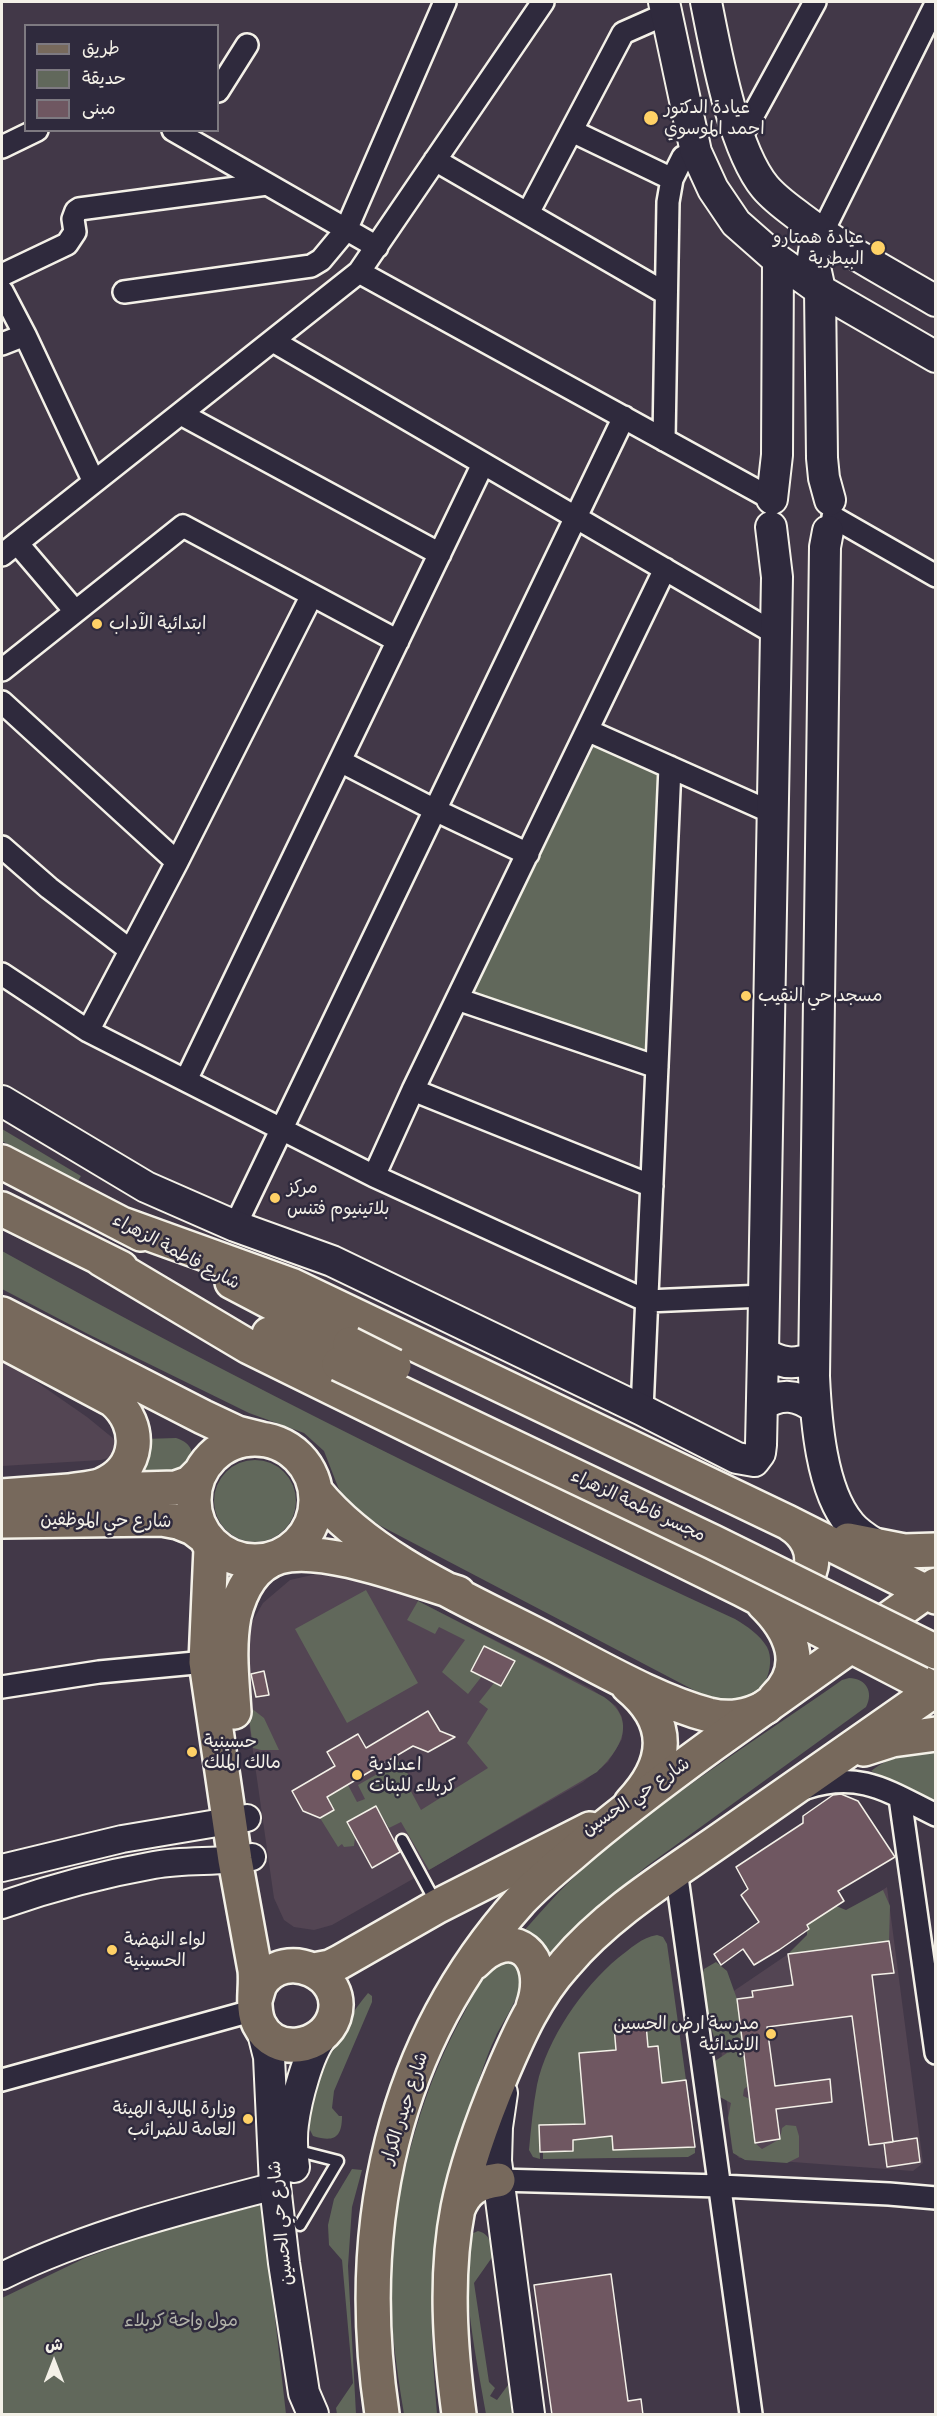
<!DOCTYPE html>
<html>
<head>
<meta charset="utf-8">
<style>
  body { margin:0 }
  #map { position:relative; width:937px; height:2416px; overflow:hidden; background:#423848; font-family:"Patrick Hand","Playpen Sans Arabic",sans-serif }
  canvas { display:block }
  .frame { position:absolute; inset:0; border:3px solid #f4f1e8; pointer-events:none }
  .legend { position:absolute; left:24px; top:24px; width:195px; height:108px; box-sizing:border-box; background:#2f2a3d; border:2px solid #7e7a81; margin:0; padding:8px 10px; list-style:none; font-size:18px; color:#f4f1e8 }
  .legend li { display:flex; align-items:center; gap:12px; height:30px }
  .legend b { width:30px; border:2px solid #7e7a81 }
  .north { position:absolute; left:24px; top:2332px; width:60px; height:60px; -webkit-text-stroke:4px #2f2a3d; paint-order:stroke; rotate:0deg; font-size:16px; font-weight:700; line-height:24px; text-align:center; color:#f4f1e8 }
  .north::after { content:''; display:block; margin:auto; width:21px; height:27px; background:#f4f1e8; clip-path:polygon(50% 0,100% 100%,50% 72%,0 100%) }
</style>
</head>
<body>
<div id="map">
<canvas width="937" height="2416"></canvas>
<div class="frame"></div>
<ul class="legend">
<li><b style="height:8px;background:#77695c"></b>طريق</li>
<li><b style="height:16px;background:#61685b"></b>حديقة</li>
<li><b style="height:16px;background:#6f5761"></b>مبنى</li>
</ul>
<div class="north">ش</div>
</div>
<script>
const c = document.querySelector('canvas').getContext('2d');
c.lineJoin = 'round';
function paint(path, color) {
  c.fillStyle = color;
  c.fill(path, 'evenodd');
}
function trace(path, color, width, dash) {
  c.strokeStyle = color;
  c.lineWidth = width;
  c.lineCap = dash ? 'butt' : 'round';
  c.setLineDash(dash || []);
  c.stroke(path);
}
function label(font, color, halo, rows, align = 'center') {
  c.font = font + ' "Patrick Hand","Playpen Sans Arabic",sans-serif';
  c.lineWidth = 5;
  c.setLineDash([]);
  c.textBaseline = 'middle';
  c.strokeStyle = halo;
  c.fillStyle = color;
  for (const [text, x, y, turn = 0] of rows) {
    c.save();
    c.translate(x, y);
    c.rotate((+turn || 0) * Math.PI / 180);
    c.textAlign = isNaN(turn) ? turn : align;
    if (halo) c.strokeText(text, 0, 0);
    c.fillText(text, 0, 0);
    c.restore();
  }
}
paint(new Path2D(`
  M 2,1358 L 87,1417 L 114,1439 L 118,1442 L 115,1456 L 101,1460 L 2,1466 Z
  M 325,1572 L 380,1582 L 590,1688 L 616,1706 L 622,1717 L 623,1728 L 622,1739 L 608,1762 L 583,1782 L 332,1925 L 314,1930 L 294,1927 L 284,1920 L 274,1898 L 242,1674 L 249,1627 L 263,1603 L 290,1580 Z
  M 887,1887 L 923,2163 L 913,2171 L 739,2158 L 732,2149 L 716,2003 Z`), '#534553');
paint(new Path2D(`
  M 595,744 L 661,770 L 646,1053 L 473,993 Z
  M 2,1129 L 81,1176 L 76,1184 L 2,1141 Z
  M 2,1251 C 241,1384 487,1504 735,1619 C 747,1626 760,1635 767,1647 C 777,1666 762,1701 739,1703 C 729,1704 717,1701 707,1697 L 379,1525 L 348,1504 L 338,1487 L 324,1451 L 304,1433 L 249,1413 L 88,1334 L 2,1289 Z
  M 176,1438 C 189,1442 195,1450 191,1464 L 178,1471 L 143,1475 L 148,1461 L 144,1439 Z
  M214 1501a41 41 0 1 1 82 0a41 41 0 1 1-82 0Z
  M 366,1590 L 418,1683 L 347,1723 L 295,1629 Z
  M 418,1601 L 604,1697 C 638,1721 621,1749 597,1772 L 429,1870 L 401,1822 L 389,1828 L 376,1806 L 347,1822 L 355,1837 L 354,1846 L 344,1847 L 342,1844 L 338,1847 L 320,1818 L 334,1810 L 327,1797 L 348,1785 L 357,1802 L 365,1799 L 358,1785 L 400,1761 L 412,1781 L 407,1784 L 421,1810 L 488,1768 L 467,1743 L 488,1709 L 479,1702 L 494,1683 L 502,1686 L 514,1661 L 484,1646 L 471,1671 L 482,1676 L 468,1694 L 442,1672 L 465,1640 L 439,1627 L 435,1634 L 407,1620 Z
  M 849,1678 C 866,1678 874,1692 866,1707 L 647,1866 L 608,1898 L 546,1958 C 547,1942 537,1932 521,1934 C 541,1912 561,1888 584,1868 C 663,1798 755,1741 842,1680 Z
  M 251,1708 L 264,1718 L 279,1750 L 261,1750 L 253,1748 L 248,1710 Z
  M 935,1750 L 935,1801 L 871,1771 C 896,1753 906,1753 935,1750 Z
  M 883,1890 L 890,1906 L 889,1941 L 788,1954 L 807,1935 L 807,1925 L 831,1904 L 846,1910 Z
  M 657,1935 L 663,1937 L 667,1944 L 686,2080 L 662,2083 L 659,2047 L 648,2047 L 646,2024 L 614,2026 L 616,2050 L 579,2053 L 586,2138 L 612,2136 L 614,2150 L 695,2147 L 695,2153 L 688,2157 L 543,2159 L 543,2152 L 573,2151 L 572,2124 L 539,2126 L 540,2159 L 533,2157 L 529,2150 C 531,2128 533,2106 537,2085 C 547,2039 582,1988 618,1958 C 630,1949 642,1937 657,1935 Z
  M 509,1962 C 540,1970 503,2021 496,2036 C 490,2048 485,2062 481,2074 C 459,2135 439,2200 434,2264 C 429,2315 433,2364 437,2414 L 404,2414 C 395,2360 388,2307 390,2252 C 391,2232 396,2213 400,2193 C 413,2130 432,2071 463,2015 C 473,1997 486,1964 509,1962 Z
  M 716,1962 L 727,1971 L 737,1999 L 748,2086 L 744,2089 L 743,2096 L 750,2099 L 755,2143 L 762,2149 L 780,2139 L 782,2128 L 786,2125 L 796,2126 L 799,2136 L 799,2157 L 787,2163 L 745,2160 L 733,2153 L 728,2118 L 731,2103 L 720,2097 L 714,2076 L 715,2061 L 727,2053 L 714,2037 L 709,2021 L 701,1979 L 704,1969 Z
  M 368,1993 L 372,1996 L 372,2002 L 334,2091 L 332,2108 L 339,2116 L 342,2116 C 342,2139 333,2142 313,2136 L 306,2122 C 320,2075 336,2031 368,1993 Z
  M 352,2169 L 362,2170 L 352,2207 L 348,2266 L 356,2414 L 337,2414 L 336,2408 L 353,2383 L 342,2260 L 329,2245 L 328,2225 L 334,2199 Z
  M 262,2205 L 286,2414 L 2,2414 L 2,2298 L 85,2258 L 160,2230 Z
  M 478,2231 C 491,2234 491,2245 493,2256 L 474,2283 L 489,2382 L 495,2388 L 490,2396 L 497,2400 L 508,2385 L 512,2414 L 486,2414 C 476,2355 462,2295 469,2235 Z`), '#61685b');
const building = new Path2D(`
  M 484,1646 L 515,1661 L 501,1686 L 471,1671 Z
  M 264,1671 L 269,1695 L 256,1697 L 251,1674 Z
  M 428,1711 L 440,1731 L 455,1737 L 428,1752 L 413,1746 L 327,1797 L 334,1810 L 320,1818 L 303,1811 L 292,1791 L 335,1766 L 327,1752 L 358,1734 L 366,1748 Z
  M 841,1794 L 858,1801 L 895,1857 L 838,1891 L 844,1901 L 807,1925 L 809,1929 L 779,1950 L 754,1965 L 743,1949 L 721,1965 L 714,1954 L 759,1922 L 741,1895 L 748,1889 L 736,1867 L 803,1823 L 803,1816 L 833,1795 Z
  M 376,1806 L 400,1852 L 372,1868 L 347,1822 Z
  M 889,1941 L 894,1973 L 872,1975 L 893,2142 L 869,2145 L 852,2016 L 767,2027 L 775,2086 L 830,2079 L 832,2102 L 776,2109 L 780,2139 L 755,2143 L 737,1999 L 753,1997 L 752,1991 L 793,1985 L 788,1954 Z
  M 646,2024 L 648,2047 L 658,2046 L 662,2083 L 686,2080 L 695,2147 L 613,2150 L 612,2136 L 573,2140 L 573,2151 L 540,2152 L 539,2125 L 585,2124 L 579,2053 L 616,2050 L 614,2026 Z
  M 917,2138 L 920,2162 L 887,2167 L 884,2143 Z
  M 611,2274 L 628,2401 L 641,2399 L 643,2415 L 552,2415 L 534,2285 Z`);
paint(building, '#6f5761');
trace(building, '#f4f1e8', 1.5);
const service = new Path2D(`
  M 402,1840 L 436,1903
  M 295,2150 L 338,2161 L 300,2225`);
const minor = new Path2D(`
  M 218,91 L 247,45
  M 173,130 L 377,247
  M 572,131 L 672,179
  M 740,139 L 815,2
  M 2,147 L 37,130
  M 435,160 L 665,293
  M 528,213 L 623,33 L 666,14
  M 822,233 L 936,4
  M 359,272 L 772,499
  M 2,275 L 67,244 L 75,232 L 73,219 L 76,211 L 79,209 L 267,184
  M 2,291 L 25,335 L 94,482
  M 124,292 L 311,266 L 321,260 L 346,230 L 445,2
  M 273,341 L 776,634
  M 2,344 L 25,335
  M 181,414 L 440,554
  M 664,440 L 668,202 L 672,179 L 683,157 L 696,152
  M 833,517 L 936,576
  M 17,543 L 75,611
  M 2,555 L 359,272 L 543,2
  M 2,670 L 183,526 L 398,641
  M 2,702 L 177,862
  M 589,731 L 773,813
  M 340,761 L 435,810 L 528,854
  M 2,847 L 49,888 L 130,950
  M 2,974 L 88,1031 L 374,1176 L 647,1301 L 764,1296
  M 457,999 L 657,1067
  M 88,1031 L 177,862 L 312,595
  M 186,1080 L 483,464
  M 413,1090 L 652,1186
  M 374,1176 L 413,1090 L 665,569
  M 235,1226 L 624,417
  M 642,1410 L 670,767
  M 2,1687 L 99,1672 L 206,1662
  M 806,1788 C 860,1770 889,1792 936,1815
  M 900,1798 L 936,2053
  M 676,1870 L 751,2414
  M 2,2080 L 255,2010
  M 498,2180 L 720,2186 L 889,2194 L 936,2198`);
const tertiary = new Path2D(`
  M 2,1868 L 122,1839 L 247,1818
  M 2,1905 C 51,1888 103,1874 154,1865 C 186,1859 220,1863 252,1857
  M 2,2276 C 88,2234 182,2210 275,2186`);
const secondary = new Path2D(`
  M 664,2 L 696,152 L 713,189 L 736,223 L 778,260 L 820,290 L 936,357
  M 706,2 C 716,52 733,148 765,187 C 775,199 788,208 800,217 C 842,249 890,274 936,301
  M 822,233 L 815,245 L 813,258 L 820,290 L 822,458 L 824,478 L 830,500
  M 772,499 L 777,455 L 778,260
  M 828,531 L 825,547 L 814,1376 C 816,1420 821,1490 850,1524 C 858,1534 869,1540 880,1547
  M 2,1101 L 146,1187 L 235,1226 L 332,1261 L 642,1410 L 737,1458 L 754,1461 L 760,1453 L 761,1445 L 763,1352 L 777,577 L 771,527
  M 763,1352 C 780,1364 796,1366 814,1356
  M 762,1405 C 781,1393 797,1394 815,1408
  M 262,2029 L 269,2057 L 275,2186 L 284,2263 L 304,2393 L 313,2414
  M 502,2093 L 497,2127 L 496,2161 L 529,2414
  M 294,2167 C 292,2152 291,2138 293,2124 C 296,2100 308,2053 323,2035`);
const primary = new Path2D(`
  M 2,1314 L 203,1417 L 237,1433 L 261,1439
  M 2,1341 L 113,1400 C 143,1425 140,1469 102,1485 C 91,1489 79,1489 69,1491
  M194 1500a61 61 0 1 1 122 0a61 61 0 1 1-122 0Z
  M 316,1492 C 371,1560 471,1601 548,1641 C 597,1666 656,1701 709,1715 C 730,1720 747,1717 766,1707
  M 2,1496 L 69,1491 L 176,1488 L 190,1483 L 199,1474
  M 2,1521 L 162,1519 L 178,1522 L 193,1528 L 206,1538 L 211,1548 L 206,1662 L 235,1860 L 255,1970 C 257,1988 251,2007 259,2024 C 275,2057 323,2049 334,2017 C 348,1974 285,1946 261,1983 C 258,1988 257,1995 255,2000
  M 628,1686 C 672,1722 669,1763 631,1803
  M 234,1712 C 232,1680 228,1648 234,1616 C 240,1592 253,1565 279,1557 C 323,1544 414,1580 458,1593
  M 314,1970 L 330,1967 L 340,1962 L 438,1906 L 590,1829`);
const trunk = new Path2D(`
  M 2,1162 L 141,1234
  M 2,1209 L 121,1268
  M 122,1224 L 291,1285 L 787,1522 L 936,1597
  M 101,1259 L 249,1347 L 741,1589 L 936,1690
  M 232,1282 L 350,1344
  M 269,1334 L 339,1364
  M 848,1540 L 904,1551 L 936,1550
  M 775,1597 C 816,1591 825,1546 790,1524
  M 763,1603 C 791,1630 808,1667 775,1698
  M 864,1749 L 892,1740 L 936,1734
  M 474,1963 C 513,1922 551,1956 533,2007
  M 458,2209 C 466,2189 477,2183 498,2180
  M 382,2414 C 354,2227 391,2045 520,1901 C 536,1884 554,1869 572,1854 C 617,1815 664,1780 712,1745 C 787,1692 861,1638 936,1585
  M 459,2414 C 450,2347 445,2275 458,2208 C 467,2162 484,2117 502,2074 C 519,2034 536,1996 565,1964 C 608,1913 669,1876 723,1838 C 794,1788 865,1739 936,1689`);
trace(service, '#f4f1e8', 15);
trace(minor, '#f4f1e8', 26);
trace(tertiary, '#f4f1e8', 30);
trace(secondary, '#f4f1e8', 34);
trace(primary, '#f4f1e8', 38);
trace(trunk, '#f4f1e8', 38);
trace(service, '#2f2a3d', 10);
trace(minor, '#2f2a3d', 21);
trace(tertiary, '#2f2a3d', 26);
trace(secondary, '#2f2a3d', 30);
trace(primary, '#77695c', 33);
trace(trunk, '#77695c', 33);
const trunkBridge = new Path2D(`
  M 350,1344 L 394,1366
  M 339,1364 L 713,1542 L 936,1652`);
trace(trunkBridge, '#f4f1e8', 38, []);
trace(trunkBridge, '#77695c', 33);
for (const [x, y, r, color] of [
  [651,118,8,"#ffd166"],
  [878,248,8,"#ffd166"],
  [97,624,6,"#ffd166"],
  [746,996,6,"#ffd166"],
  [275,1198,6,"#ffd166"],
  [192,1752,6,"#ffd166"],
  [357,1775,6,"#ffd166"],
  [112,1950,6,"#ffd166"],
  [771,2034,6,"#ffd166"],
  [248,2119,6,"#ffd166"]
]) {
  const dot = new Path2D();
  dot.arc(x, y, r, 0, 2 * Math.PI);
  c.fillStyle = color;
  c.fill(dot);
  trace(dot, '#2f2a3d', 2);
}
label('18px', '#f4f1e8', '#2f2a3d', [
  ["عيادة الدكتور",664,108],
  ["احمد الموسوي",664,129],
  ["عيادة همتارو",864,238,"right"],
  ["البيطرية",864,259,"right"],
  ["ابتدائية الآداب",109,624],
  ["مسجد حي النقيب",758,996],
  ["مركز",287,1188],
  ["بلاتينيوم فتنس",287,1209],
  ["حسينية",204,1742],
  ["مالك الملك",204,1763],
  ["اعدادية",369,1765],
  ["كربلاء للبنات",369,1786],
  ["لواء النهضة",124,1940],
  ["الحسينية",124,1961],
  ["مدرسة ارض الحسين",759,2024,"right"],
  ["الابتدائية",759,2045,"right"],
  ["وزارة المالية الهيئة",236,2109,"right"],
  ["العامة للضرائب",236,2130,"right"]
], 'left');
label('18px', '#f4f1e8', '#2f2a3d', [
  ["شارع فاطمة الزهراء",176,1252,28],
  ["مجسر فاطمة الزهراء",638,1506,25],
  ["شارع حي الموظفين",106,1521,1],
  ["شارع حي الحسين",636,1797,-34],
  ["شارع حيدر الكرار",405,2108,-72],
  ["شارع حي الحسين",281,2223,-96]
]);
label('18px', '#b2b3a9', '#2f2a3d', [
  ["مول واحة كربلاء",181,2321]
]);
</script>
</body>
</html>
